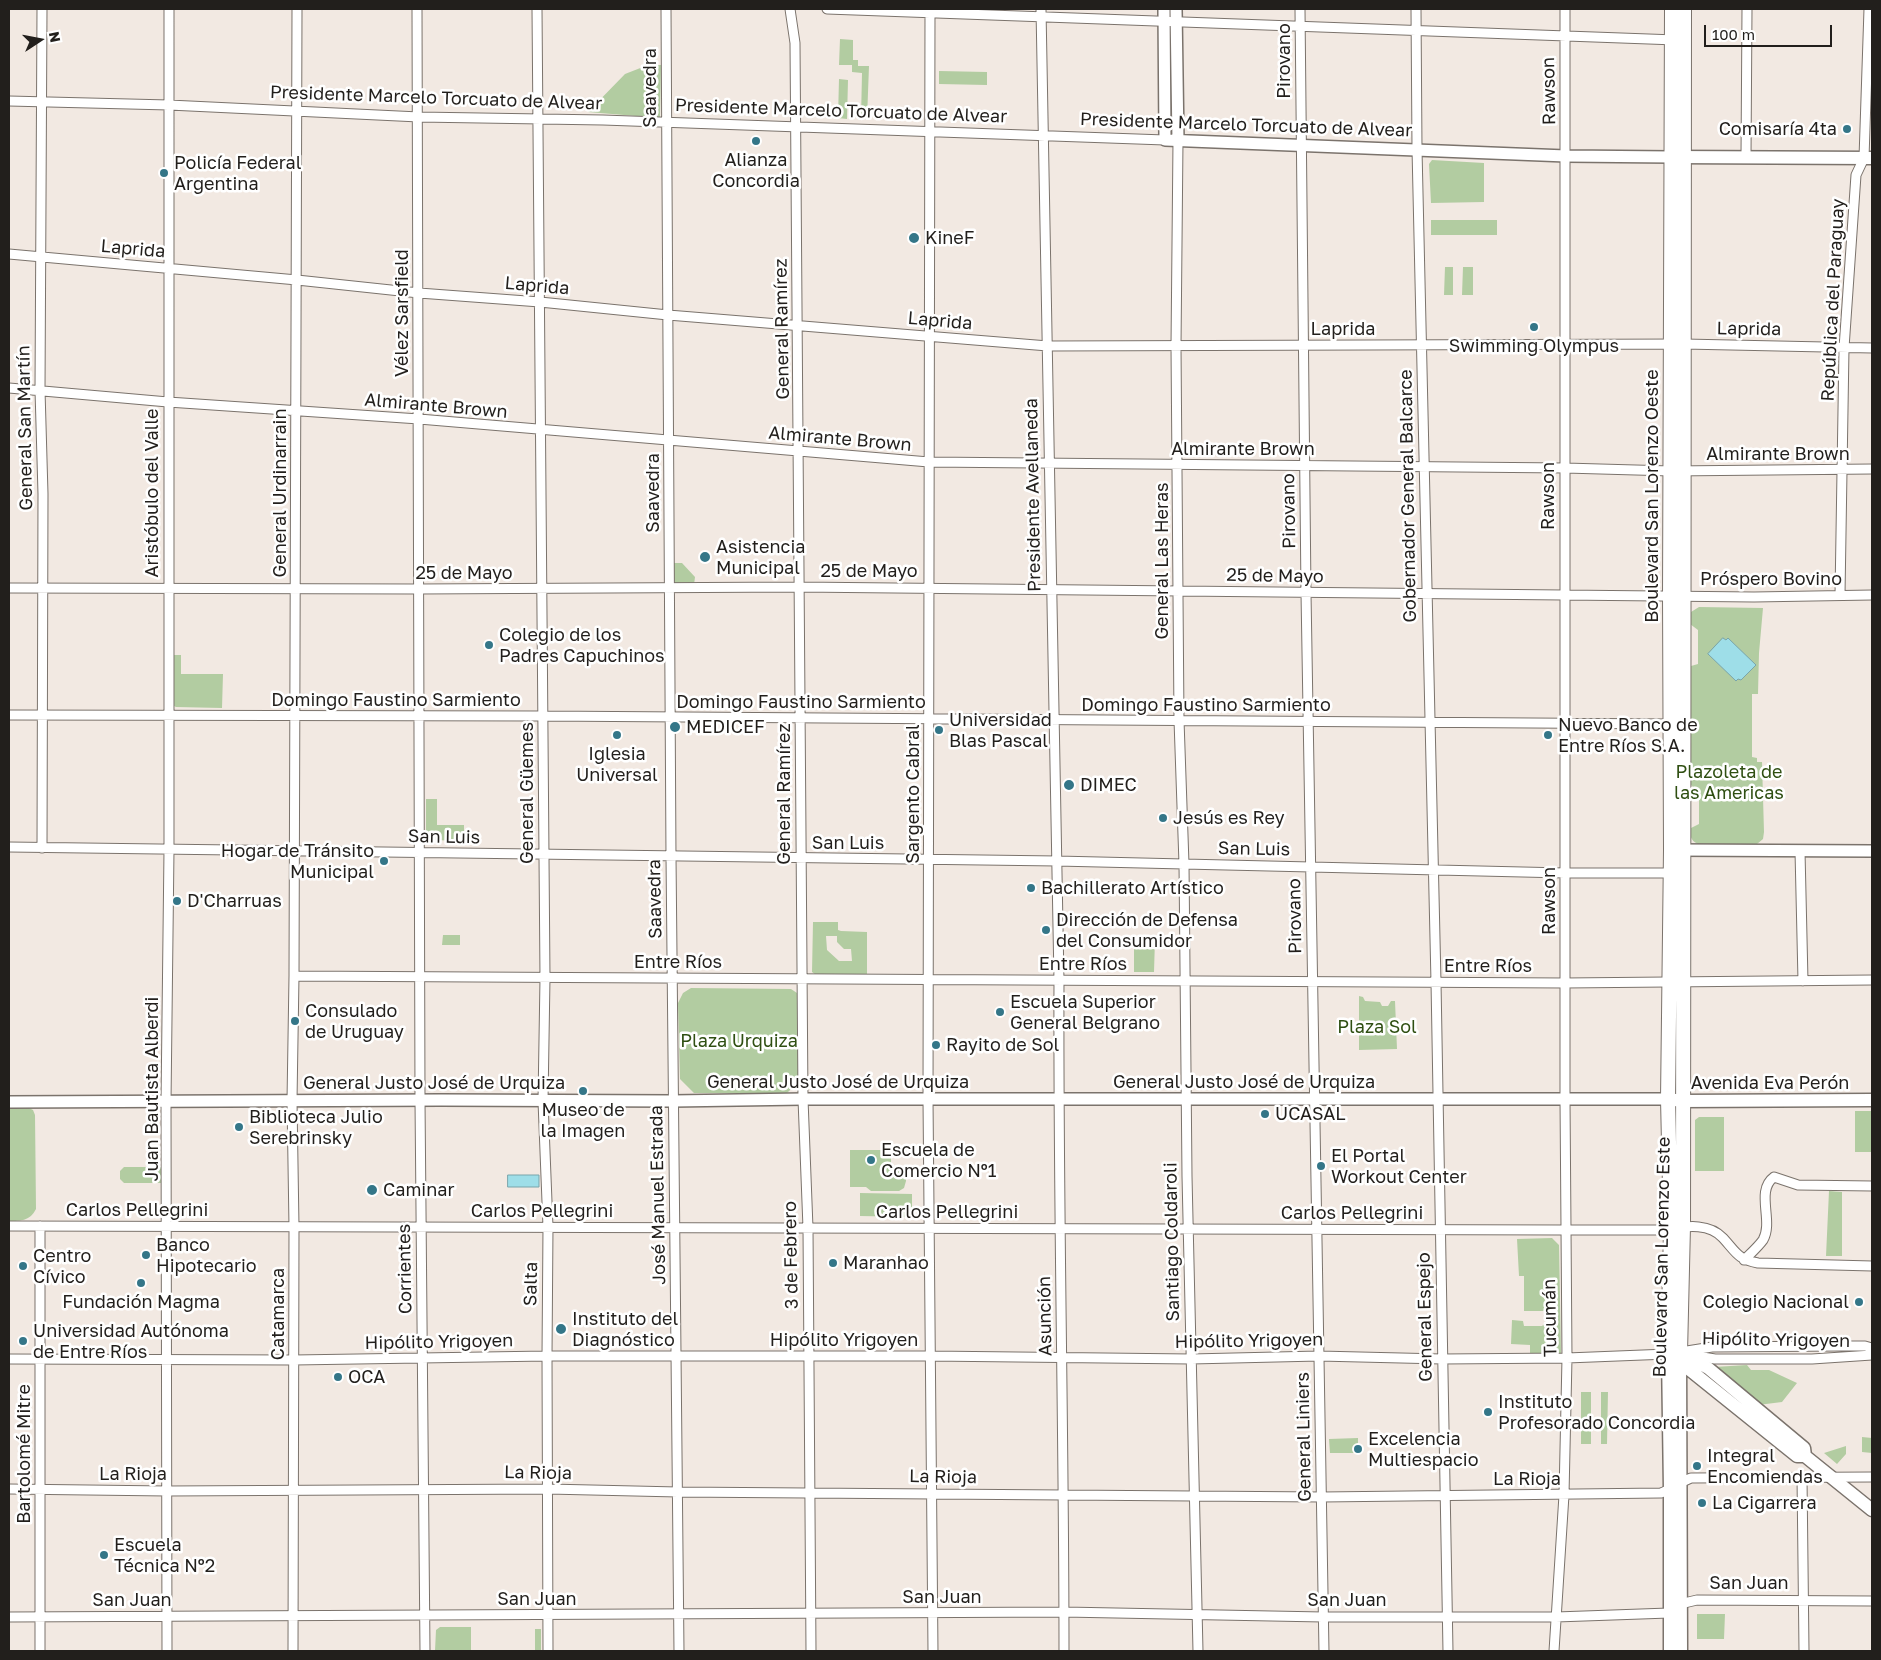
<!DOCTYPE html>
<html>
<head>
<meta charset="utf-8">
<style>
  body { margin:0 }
  #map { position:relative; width:1881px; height:1660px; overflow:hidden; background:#f2e9e2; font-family:"Golos Text",sans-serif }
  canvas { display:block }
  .frame { position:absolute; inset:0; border:10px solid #221f1c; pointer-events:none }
  .north { position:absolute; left:15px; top:15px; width:50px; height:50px; -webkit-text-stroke:4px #fff; paint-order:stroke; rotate:79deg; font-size:14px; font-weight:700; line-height:20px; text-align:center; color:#221f1c }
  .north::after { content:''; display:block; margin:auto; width:18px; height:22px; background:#221f1c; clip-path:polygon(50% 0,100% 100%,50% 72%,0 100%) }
  .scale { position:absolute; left:1704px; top:25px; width:128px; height:22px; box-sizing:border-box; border:2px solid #221f1c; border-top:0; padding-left:6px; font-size:15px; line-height:18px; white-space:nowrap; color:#221f1c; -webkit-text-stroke:4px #fff; paint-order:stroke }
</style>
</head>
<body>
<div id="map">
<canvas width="1881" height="1660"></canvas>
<div class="frame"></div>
<div class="north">N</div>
<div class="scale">100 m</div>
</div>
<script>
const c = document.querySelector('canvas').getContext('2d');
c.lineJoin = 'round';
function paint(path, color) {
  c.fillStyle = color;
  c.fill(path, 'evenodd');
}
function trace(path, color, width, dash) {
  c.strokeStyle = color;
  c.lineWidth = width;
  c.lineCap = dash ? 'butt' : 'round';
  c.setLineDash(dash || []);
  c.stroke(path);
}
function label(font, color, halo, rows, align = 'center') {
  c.font = font + ' "Golos Text",sans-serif';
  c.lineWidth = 5;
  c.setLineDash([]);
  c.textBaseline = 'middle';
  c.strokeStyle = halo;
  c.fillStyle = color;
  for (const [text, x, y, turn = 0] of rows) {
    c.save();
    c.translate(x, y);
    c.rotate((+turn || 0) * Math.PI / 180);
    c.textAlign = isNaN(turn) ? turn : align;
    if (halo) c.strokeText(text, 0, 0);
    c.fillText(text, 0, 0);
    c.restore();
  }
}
paint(new Path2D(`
  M 840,39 L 853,40 L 853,60 L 858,60 L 858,66 L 869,66 L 867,119 L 861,119 L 862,73 L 852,72 L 852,65 L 839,65 Z
  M 648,65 L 661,65 L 660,118 L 588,112 L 625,74 Z
  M 939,71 L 987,72 L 987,85 L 939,84 Z
  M 839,79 L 848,80 L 847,119 L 838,118 Z
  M 1432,160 L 1484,163 L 1484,202 L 1431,203 L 1429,164 Z
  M 1431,220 L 1497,220 L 1497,235 L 1431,235 Z
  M 1445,267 L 1453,267 L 1453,295 L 1444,295 Z
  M 1463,267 L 1473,267 L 1473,295 L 1462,295 Z
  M 674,563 L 682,563 L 695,577 L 694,585 L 673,584 Z
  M 1699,607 L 1763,608 L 1759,653 L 1758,694 L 1752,694 L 1752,757 L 1757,758 L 1757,762 L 1762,762 L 1764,832 L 1763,839 L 1757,844 L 1698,844 C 1690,840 1690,836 1691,828 L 1699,824 L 1699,793 L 1691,785 L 1691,666 L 1698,664 L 1698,630 L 1690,624 L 1691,612 Z
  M 173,655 L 181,655 L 181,674 L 223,674 L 222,708 L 176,707 L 174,706 Z
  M 426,799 L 437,799 L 437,825 L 464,825 L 464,841 L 432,840 L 426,836 Z
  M 813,922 L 838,922 L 838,930 L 841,931 L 867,932 L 867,977 L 819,977 L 812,972 ZM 826,936 L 837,936 L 837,942 L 844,949 L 851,949 L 852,961 L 839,961 L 827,950 Z
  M 443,935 L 460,935 L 460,945 L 442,945 Z
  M 1134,939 L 1155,939 L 1154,972 L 1134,972 Z
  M 691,988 L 791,989 L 797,993 L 799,1001 L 798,1076 L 794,1086 L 787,1093 L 694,1093 L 680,1079 L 678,1003 L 683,993 Z
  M 1359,996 L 1363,997 L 1365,1001 L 1380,1002 L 1382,1006 L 1388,1006 L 1391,1001 L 1395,1001 L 1397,1049 L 1359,1050 Z
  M 9,1108 L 29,1108 L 33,1110 L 35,1115 L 36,1209 C 30,1221 21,1221 9,1221 Z
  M 1855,1111 L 1872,1111 L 1872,1152 L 1855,1152 Z
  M 1699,1117 L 1724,1117 L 1724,1171 L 1695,1171 L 1695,1120 Z
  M 850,1150 L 891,1150 L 891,1168 L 902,1168 L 906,1173 L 906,1181 L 904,1188 L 899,1191 L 871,1191 L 866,1187 L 850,1187 Z
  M 124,1167 L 162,1167 L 162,1183 L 124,1183 L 120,1179 L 120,1171 Z
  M 1829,1191 L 1842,1192 L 1842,1256 L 1826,1256 Z
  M 860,1193 L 912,1194 L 912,1217 L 860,1216 Z
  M 1552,1238 L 1559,1245 L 1561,1353 L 1530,1354 L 1530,1345 L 1511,1344 L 1512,1320 L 1523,1321 L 1524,1326 L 1542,1326 L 1547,1322 L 1548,1311 L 1524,1311 L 1524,1276 L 1519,1276 L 1517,1239 Z
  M 1747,1365 L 1751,1370 L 1769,1370 L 1797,1383 L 1782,1402 L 1758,1405 L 1714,1367 Z
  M 1581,1392 L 1591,1392 L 1591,1444 L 1581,1444 Z
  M 1601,1392 L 1608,1392 L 1607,1444 L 1601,1444 Z
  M 1862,1437 L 1872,1438 L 1872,1453 L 1862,1452 Z
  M 1358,1438 L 1358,1453 L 1330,1453 L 1329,1439 Z
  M 1846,1446 L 1846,1454 L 1837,1464 L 1824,1453 Z
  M 1697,1614 L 1725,1614 L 1724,1639 L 1697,1639 Z
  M 440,1627 L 471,1627 L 471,1651 L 435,1651 L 436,1630 Z
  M 535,1629 L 541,1629 L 541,1651 L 535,1651 Z`), '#b2cca1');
const water = new Path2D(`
  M 1723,638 L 1726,640 L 1728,638 L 1756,665 L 1741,680 L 1738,679 L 1736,681 L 1708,654 Z
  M 508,1175 L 539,1175 L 539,1187 L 508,1187 Z`);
paint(water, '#9edee8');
trace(water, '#79a5ab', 1);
const minor = new Path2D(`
  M 417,9 L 420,1100 L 425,1651
  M 537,9 L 545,978 L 543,1101 L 548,1227 L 547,1356 L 548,1651
  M 666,9 L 671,856 L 679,1651
  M 790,9 L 795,43 L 803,1099 L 808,1228 L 811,1651
  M 827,9 L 1676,40
  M 930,9 L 928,1099 L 933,1651
  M 1041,9 L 1059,980 C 1058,1204 1064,1428 1064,1651
  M 1300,9 L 1306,593 L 1324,1651
  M 1416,9 L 1417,149 L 1436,982 L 1448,1651
  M 9,101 L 169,105 L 419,117 L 603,120 L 1165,140
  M 1178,141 L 1176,346 L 1179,720 L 1184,864 L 1187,1176 L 1198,1651
  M 1746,156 L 1747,9
  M 9,254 L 297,280 L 419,293 L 540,302 L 668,315 L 1048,346 L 1684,344 L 1872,348
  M 9,388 L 168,402 L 419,419 L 929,462 L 1565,468 L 1671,471 L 1872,469
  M 9,588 L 418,589 L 799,587 L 1754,597 L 1872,595
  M 1840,595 L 1844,348 L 1856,175 L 1864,158 L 1869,9
  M 9,715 L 543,716 L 1673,724
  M 9,847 L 1057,861 L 1565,873 L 1671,873 L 1675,870
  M 42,848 L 43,494 L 40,390 L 42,9
  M 1800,851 L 1803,981
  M 294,976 L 1565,983 L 1872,980
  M 9,1226 L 1565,1230 L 1671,1230 C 1688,1225 1710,1224 1723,1238 C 1736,1252 1737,1259 1758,1263 L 1872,1266
  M 1744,1260 C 1750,1254 1758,1247 1763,1240 C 1774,1221 1755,1191 1774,1177 L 1798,1185 L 1872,1186
  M 1690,1355 L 1715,1359 L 1812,1359 L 1872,1355
  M 9,1359 L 294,1360 L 547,1356 L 930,1356 L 1191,1359 L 1319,1356 L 1442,1359 L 1567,1358 L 1668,1354 L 1712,1347 L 1840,1346 L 1865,1346 L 1872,1348
  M 1802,1477 L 1804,1651
  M 9,1489 L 167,1491 L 548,1489 L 678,1492 L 1322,1497 L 1661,1493 C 1672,1489 1680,1482 1691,1478 L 1872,1477
  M 9,1617 L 1064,1612 L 1323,1617 L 1556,1617 L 1669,1613 L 1680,1604 L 1697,1600 L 1872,1601
  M 40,1651 L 40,1226
  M 167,1651 L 166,1102 L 169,850 L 169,9
  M 293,1651 L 294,1227 L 292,1101 L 294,976 L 297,9
  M 1554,1651 L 1564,1495 L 1567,1358 L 1565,1099 L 1565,9`);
const tertiary = new Path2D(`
  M 1164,9 L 1165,140 L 1566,156 L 1672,157
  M 1176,9 L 1178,141
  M 1677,850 L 1872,851
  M 9,1102 L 441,1100 L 673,1101 L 803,1099 L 1668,1099`);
const secondary = new Path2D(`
  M 1674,157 L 1872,158
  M 1668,1099 L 1682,1101 L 1872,1100
  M 1668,1354 L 1670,1490 L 1670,1651
  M 1675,1358 L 1797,1456 L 1805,1456
  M 1681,1651 L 1680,1353 L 1708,1368 L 1804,1448 L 1805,1456 L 1872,1510`);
const primary = new Path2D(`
  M 1680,1353 L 1683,1226 L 1684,9
  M 1668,1354 L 1671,1230 L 1668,1099 L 1671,850 L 1670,595 L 1672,9`);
trace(minor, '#7b736c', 11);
trace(tertiary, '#7b736c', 14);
trace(secondary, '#7b736c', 15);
trace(primary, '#7b736c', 16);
trace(minor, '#fff', 9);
trace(tertiary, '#fff', 11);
trace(secondary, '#fff', 12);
trace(primary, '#fff', 14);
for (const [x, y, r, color] of [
  [1847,129,5,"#347688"],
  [756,141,5,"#347688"],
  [164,173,5,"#347688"],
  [914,238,6,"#347688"],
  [1534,327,5,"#347688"],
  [705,557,6,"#347688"],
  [489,645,5,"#347688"],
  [675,727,6,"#347688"],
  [939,730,5,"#347688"],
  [617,735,5,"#347688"],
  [1548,735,5,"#347688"],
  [1069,785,6,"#347688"],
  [1163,818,5,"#347688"],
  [384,861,5,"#347688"],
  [1031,888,5,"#347688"],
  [177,901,5,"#347688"],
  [1046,930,5,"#347688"],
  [1000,1012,5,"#347688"],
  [295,1021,5,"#347688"],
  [936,1045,5,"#347688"],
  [583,1091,5,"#347688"],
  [1265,1114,5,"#347688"],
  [239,1127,5,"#347688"],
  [871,1160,5,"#347688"],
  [1321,1166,5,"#347688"],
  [372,1190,6,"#347688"],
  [146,1255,5,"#347688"],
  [833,1263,5,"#347688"],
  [23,1266,5,"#347688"],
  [141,1283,5,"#347688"],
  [1859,1302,5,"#347688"],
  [561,1329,6,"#347688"],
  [23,1341,5,"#347688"],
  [338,1377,5,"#347688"],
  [1488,1412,5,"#347688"],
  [1358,1449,5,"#347688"],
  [1697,1466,5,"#347688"],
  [1702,1503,5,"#347688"],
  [104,1555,5,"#347688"]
]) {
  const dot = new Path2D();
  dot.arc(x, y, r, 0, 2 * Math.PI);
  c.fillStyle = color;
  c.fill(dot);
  trace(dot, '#fff', 2);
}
label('18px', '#221f1c', '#fff', [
  ["Pirovano",1284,61,-90],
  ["Saavedra",650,88,-90],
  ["Rawson",1549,91,-91],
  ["Presidente Marcelo Torcuato de Alvear",436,98,2],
  ["Presidente Marcelo Torcuato de Alvear",841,111,2],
  ["Presidente Marcelo Torcuato de Alvear",1246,125,2],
  ["Laprida",133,249,5],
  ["Laprida",537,286,5],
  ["República del Paraguay",1833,300,-87],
  ["Vélez Sarsfield",402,313,-90],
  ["Laprida",940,321,5],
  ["General Ramírez",782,329,-91],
  ["Laprida",1343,329],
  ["Laprida",1749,329,1],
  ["Almirante Brown",436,406,5],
  ["General San Martín",25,428,-91],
  ["Almirante Brown",840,439,5],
  ["Almirante Brown",1243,449],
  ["Almirante Brown",1778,454],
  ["Aristóbulo del Valle",152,493,-90],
  ["General Urdinarrain",280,493,-90],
  ["Saavedra",653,493,-90],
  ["Presidente Avellaneda",1033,495,-91],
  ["Gobernador General Balcarce",1408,496,-91],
  ["Rawson",1548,496,-90],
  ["Boulevard San Lorenzo Oeste",1652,496,-90],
  ["Pirovano",1289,511,-91],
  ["General Las Heras",1162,561,-90],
  ["25 de Mayo",869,571],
  ["25 de Mayo",464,573],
  ["25 de Mayo",1275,576,1],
  ["Próspero Bovino",1771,579],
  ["Domingo Faustino Sarmiento",396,700],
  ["Domingo Faustino Sarmiento",801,702],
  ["Domingo Faustino Sarmiento",1206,705],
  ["General Güemes",527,793,-90],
  ["General Ramírez",784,794,-90],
  ["Sargento Cabral",913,794,-90],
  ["San Luis",444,837,1],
  ["San Luis",848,843],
  ["San Luis",1254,849,1],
  ["Saavedra",655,899,-91],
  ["Rawson",1549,901,-90],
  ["Pirovano",1295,916,-91],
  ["Entre Ríos",678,962],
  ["Entre Ríos",1083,964],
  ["Entre Ríos",1488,966],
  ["General Justo José de Urquiza",838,1082],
  ["General Justo José de Urquiza",1244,1082],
  ["General Justo José de Urquiza",434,1083],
  ["Avenida Eva Perón",1770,1083],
  ["Juan Bautista Alberdi",152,1089,-90],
  ["José Manuel Estrada",658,1195,-91],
  ["Carlos Pellegrini",137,1210],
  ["Carlos Pellegrini",542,1211],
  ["Carlos Pellegrini",947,1212],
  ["Carlos Pellegrini",1352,1213],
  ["Santiago Coldaroli",1172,1242,-91],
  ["3 de Febrero",791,1255,-91],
  ["Boulevard San Lorenzo Este",1662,1257,-89],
  ["Corrientes",405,1269,-91],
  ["Salta",531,1284,-89],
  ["Catamarca",278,1314,-90],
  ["Asunción",1045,1316,-91],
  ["General Espejo",1425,1317,-91],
  ["Tucumán",1550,1318,-91],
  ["Hipólito Yrigoyen",844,1340],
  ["Hipólito Yrigoyen",1776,1340,1],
  ["Hipólito Yrigoyen",1249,1341,-1],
  ["Hipólito Yrigoyen",439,1342,-1],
  ["General Liniers",1304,1437,-91],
  ["Bartolomé Mitre",24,1454,-90],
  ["La Rioja",538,1473,1],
  ["La Rioja",133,1474],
  ["La Rioja",943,1477,1],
  ["La Rioja",1527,1479],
  ["San Juan",1749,1583],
  ["San Juan",942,1597],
  ["San Juan",537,1599],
  ["San Juan",132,1600],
  ["San Juan",1347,1600]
]);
label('18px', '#221f1c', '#fff', [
  ["Comisaría 4ta",1837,129,"right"],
  ["Alianza",756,160,"center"],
  ["Concordia",756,181,"center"],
  ["Policía Federal",174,163],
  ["Argentina",174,184],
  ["KineF",925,238],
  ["Swimming Olympus",1534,346,"center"],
  ["Asistencia",716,547],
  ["Municipal",716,568],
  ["Colegio de los",499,635],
  ["Padres Capuchinos",499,656],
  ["Universidad",949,720],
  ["Blas Pascal",949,741],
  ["Nuevo Banco de",1558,725],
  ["Entre Ríos S.A.",1558,746],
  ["MEDICEF",686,727],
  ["Iglesia",617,754,"center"],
  ["Universal",617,775,"center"],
  ["DIMEC",1080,785],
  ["Jesús es Rey",1173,818],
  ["Hogar de Tránsito",374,851,"right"],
  ["Municipal",374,872,"right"],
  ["Bachillerato Artístico",1041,888],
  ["D'Charruas",187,901],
  ["Dirección de Defensa",1056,920],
  ["del Consumidor",1056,941],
  ["Escuela Superior",1010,1002],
  ["General Belgrano",1010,1023],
  ["Consulado",305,1011],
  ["de Uruguay",305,1032],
  ["Rayito de Sol",946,1045],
  ["Museo de",583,1110,"center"],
  ["la Imagen",583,1131,"center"],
  ["UCASAL",1275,1114],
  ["Biblioteca Julio",249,1117],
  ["Serebrinsky",249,1138],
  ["Escuela de",881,1150],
  ["Comercio Nº1",881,1171],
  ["El Portal",1331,1156],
  ["Workout Center",1331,1177],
  ["Caminar",383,1190],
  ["Banco",156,1245],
  ["Hipotecario",156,1266],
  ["Centro",33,1256],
  ["Cívico",33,1277],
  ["Maranhao",843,1263],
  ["Fundación Magma",141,1302,"center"],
  ["Colegio Nacional",1849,1302,"right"],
  ["Instituto del",572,1319],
  ["Diagnóstico",572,1340],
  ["Universidad Autónoma",33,1331],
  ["de Entre Ríos",33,1352],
  ["OCA",348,1377],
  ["Instituto",1498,1402],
  ["Profesorado Concordia",1498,1423],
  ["Excelencia",1368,1439],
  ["Multiespacio",1368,1460],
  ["Integral",1707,1456],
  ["Encomiendas",1707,1477],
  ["La Cigarrera",1712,1503],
  ["Escuela",114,1545],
  ["Técnica Nº2",114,1566]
], 'left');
label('18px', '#2f4f12', '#fff', [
  ["Plazoleta de",1729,772],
  ["las Americas",1729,793],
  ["Plaza Sol",1377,1027],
  ["Plaza Urquiza",739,1041]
]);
</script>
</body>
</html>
